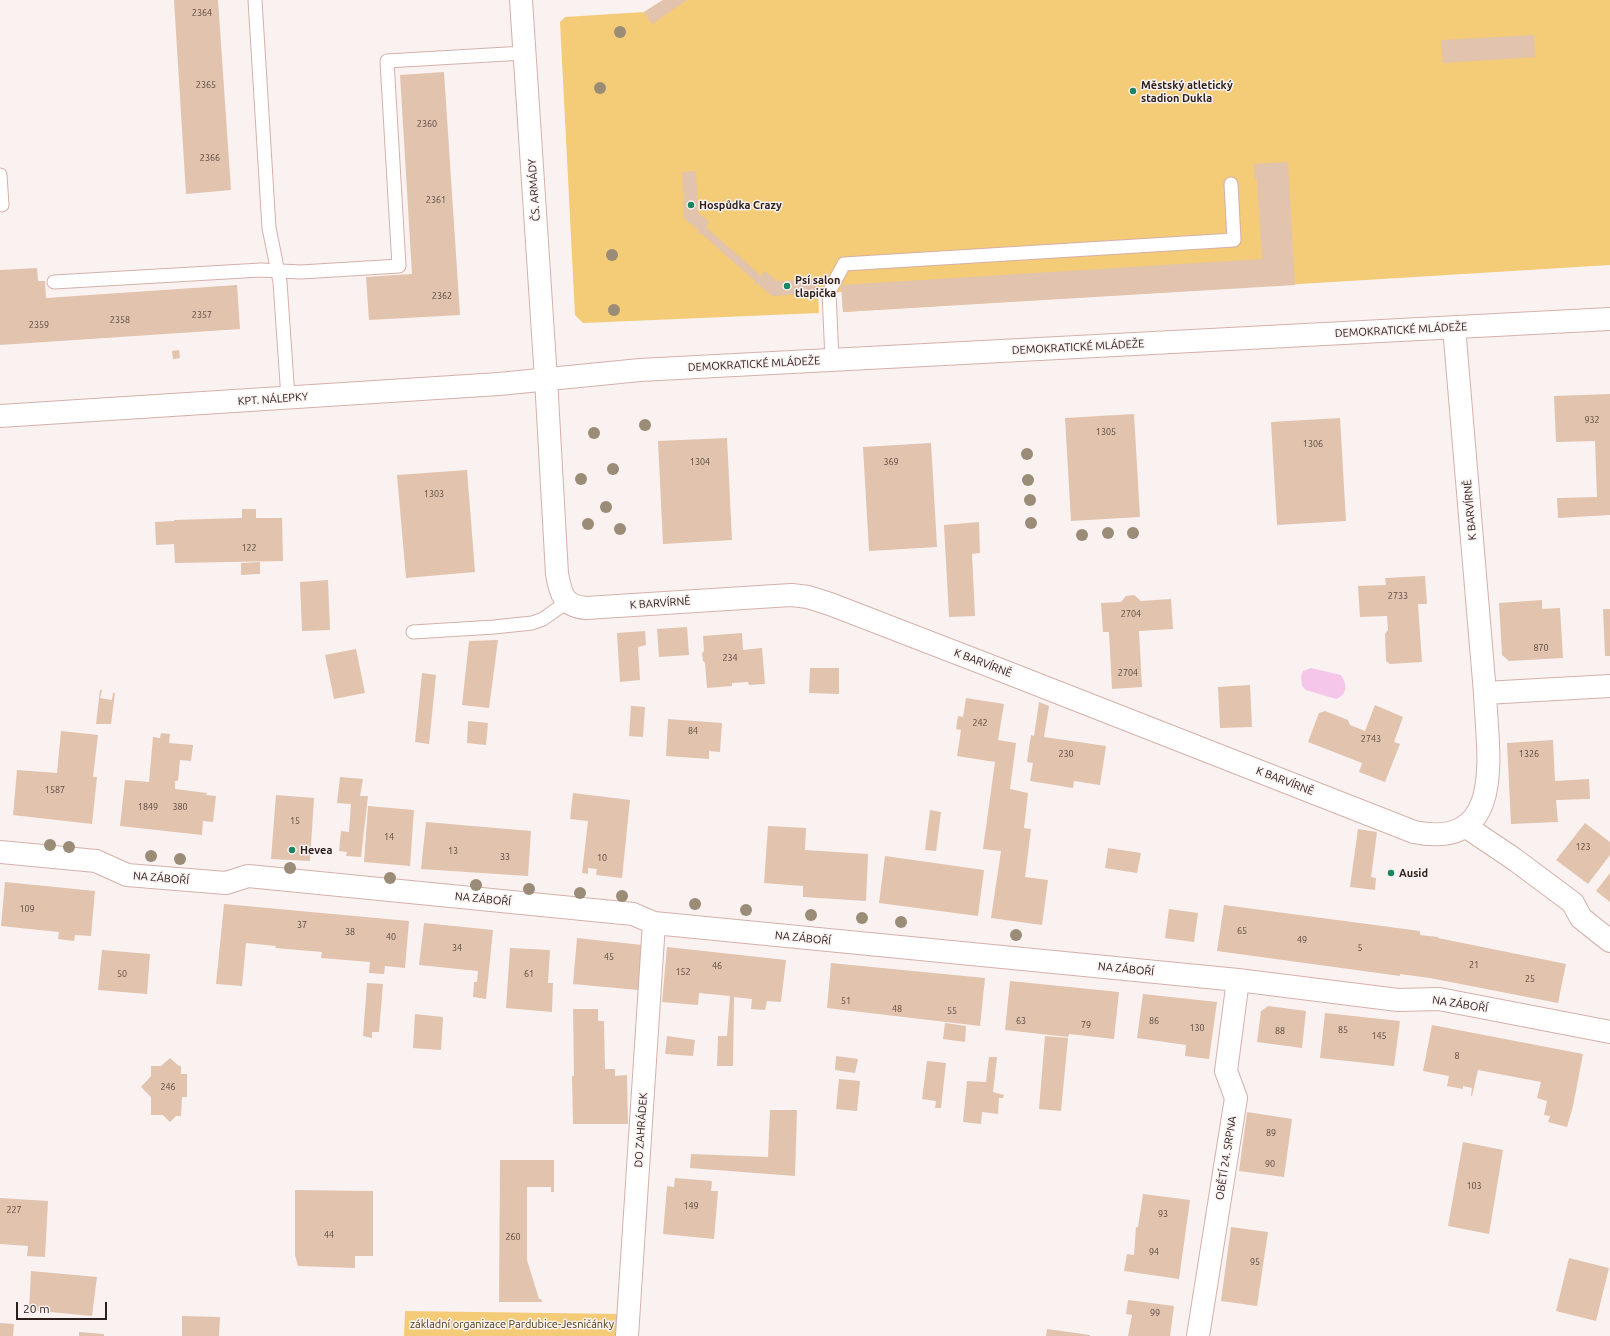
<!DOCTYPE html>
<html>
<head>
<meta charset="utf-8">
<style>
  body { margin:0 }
  #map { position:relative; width:1610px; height:1336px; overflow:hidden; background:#faf2f1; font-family:Ubuntu,sans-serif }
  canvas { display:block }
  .scale { position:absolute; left:16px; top:1302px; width:91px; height:18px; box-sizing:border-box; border:2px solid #2d201d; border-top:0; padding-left:5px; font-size:12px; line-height:14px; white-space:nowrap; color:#2d201d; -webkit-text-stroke:3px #faf2f1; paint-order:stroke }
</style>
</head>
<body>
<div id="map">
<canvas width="1610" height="1336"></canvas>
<div class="scale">20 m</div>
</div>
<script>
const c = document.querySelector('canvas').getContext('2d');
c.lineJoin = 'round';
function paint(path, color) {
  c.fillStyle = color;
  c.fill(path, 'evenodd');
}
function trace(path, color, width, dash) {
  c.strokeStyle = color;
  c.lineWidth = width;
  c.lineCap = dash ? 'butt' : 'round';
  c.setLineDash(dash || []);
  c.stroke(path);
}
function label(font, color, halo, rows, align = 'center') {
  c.font = font + ' Ubuntu,sans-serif';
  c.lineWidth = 3;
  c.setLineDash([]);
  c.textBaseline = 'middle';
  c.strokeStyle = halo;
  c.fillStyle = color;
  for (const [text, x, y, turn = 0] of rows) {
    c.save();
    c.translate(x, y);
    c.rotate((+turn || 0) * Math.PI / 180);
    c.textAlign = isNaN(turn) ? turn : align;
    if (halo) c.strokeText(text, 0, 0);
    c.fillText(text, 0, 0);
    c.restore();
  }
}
paint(new Path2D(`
  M 663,0 L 1610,0 L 1610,265 L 843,312 L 842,292 L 818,293 L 819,313 L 583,323 L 575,315 L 560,22 L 565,17 L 644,12 Z
  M 405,1311 L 620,1314 L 619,1336 L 404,1336 Z`), '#f4cb77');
paint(new Path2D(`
  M 1311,668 L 1341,675 C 1347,685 1348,694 1336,699 L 1306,690 L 1302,686 L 1301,677 L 1303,671 Z`), '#f6c6ea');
paint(new Path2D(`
  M 174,0 L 218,0 L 231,190 L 186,194 Z
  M 663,0 L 687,0 L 652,24 L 644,12 Z
  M 1534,35 L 1535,57 L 1443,63 L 1441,40 Z
  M 444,72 L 460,315 L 369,320 L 366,277 L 412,274 L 400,75 Z
  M 1288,162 L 1295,285 L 843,312 L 841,285 L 1262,259 L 1257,179 L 1255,179 L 1254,164 Z
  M 696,171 L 698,212 L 709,222 L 706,227 L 761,276 L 765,271 L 777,281 L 817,279 L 818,293 L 772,296 L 757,283 L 755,285 L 754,283 L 755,281 L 701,233 L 699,235 L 697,233 L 699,231 L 684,218 L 682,172 Z
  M 37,268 L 38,281 L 45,281 L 46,298 L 237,285 L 240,329 L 0,345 L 0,270 Z
  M 179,350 L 180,358 L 173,359 L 172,351 Z
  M 1610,394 L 1610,515 L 1558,518 L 1557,498 L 1597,497 L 1595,441 L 1556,442 L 1554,396 Z
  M 1134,414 L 1140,517 L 1071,521 L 1065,418 Z
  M 1340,418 L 1346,521 L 1277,525 L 1271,422 Z
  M 727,438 L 732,540 L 663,544 L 658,441 Z
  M 931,443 L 937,547 L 869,551 L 863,447 Z
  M 467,470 L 475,572 L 406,578 L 397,475 Z
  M 242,509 L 256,509 L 256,518 L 282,518 L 283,561 L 175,563 L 174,544 L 156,545 L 155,522 L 174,521 L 174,520 L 242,518 Z
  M 979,522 L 980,553 L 972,554 L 975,616 L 949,617 L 944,525 Z
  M 260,562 L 260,574 L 241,575 L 241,563 Z
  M 1425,576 L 1427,604 L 1418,604 L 1422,662 L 1390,664 L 1386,661 L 1385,634 L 1388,630 L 1387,616 L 1360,617 L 1358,586 L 1386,585 L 1385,578 Z
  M 328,580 L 330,630 L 302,631 L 300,582 Z
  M 1134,595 L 1141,601 L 1171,599 L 1173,629 L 1139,631 L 1142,687 L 1112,689 L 1109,632 L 1103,632 L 1101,603 L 1121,602 L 1126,596 Z
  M 1542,600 L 1542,609 L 1560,608 L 1563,658 L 1509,661 L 1502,655 L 1499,603 Z
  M 1603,609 L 1610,609 L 1610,656 L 1605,656 Z
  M 687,627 L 689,655 L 659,657 L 657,629 Z
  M 645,631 L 646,645 L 638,647 L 640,680 L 620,682 L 617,633 Z
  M 742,633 L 743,650 L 762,648 L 765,684 L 749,685 L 748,682 L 732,683 L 732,686 L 707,688 L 705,663 L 703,661 L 702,653 L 704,651 L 703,636 Z
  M 498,640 L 489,708 L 462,705 L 469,641 Z
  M 356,649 L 365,693 L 334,699 L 325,655 Z
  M 810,668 L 839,668 L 839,694 L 809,693 Z
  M 422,673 L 436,675 L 429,744 L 415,742 Z
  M 1250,685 L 1252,727 L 1220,728 L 1218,687 Z
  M 100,690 L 102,690 L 100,698 L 112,700 L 113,693 L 115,693 L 111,724 L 96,724 Z
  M 966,698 L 1004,704 L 998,740 L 1016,743 L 1010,789 L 1028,793 L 1024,828 L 1031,829 L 1025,877 L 1048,880 L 1042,925 L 991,918 L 1001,851 L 983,849 L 995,762 L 957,756 L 961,730 L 956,729 L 958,716 L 963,717 Z
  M 1039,702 L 1049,706 L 1044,737 L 1106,746 L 1100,785 L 1074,781 L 1073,788 L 1030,781 L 1033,763 L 1027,762 L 1031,735 L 1034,736 Z
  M 1375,705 L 1403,717 L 1394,742 L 1400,744 L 1385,782 L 1359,772 L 1362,763 L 1308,742 L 1319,713 L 1325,711 L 1348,720 L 1350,725 L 1365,731 Z
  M 631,706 L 645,707 L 643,737 L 629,736 Z
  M 668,719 L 722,723 L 720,752 L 709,751 L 709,759 L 666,756 Z
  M 468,721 L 488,723 L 486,745 L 467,743 Z
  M 61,731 L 98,735 L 93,777 L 97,777 L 92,824 L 13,815 L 17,770 L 57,773 Z
  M 161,733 L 170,734 L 169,743 L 193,745 L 191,761 L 180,760 L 178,781 L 175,781 L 175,789 L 207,793 L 206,795 L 216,796 L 213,822 L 203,821 L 202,835 L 120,826 L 125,780 L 149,782 L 153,737 L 160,738 Z
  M 1553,740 L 1555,781 L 1589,779 L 1590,799 L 1556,800 L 1558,822 L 1511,824 L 1507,743 Z
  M 340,777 L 363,779 L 360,796 L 368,796 L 361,857 L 346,856 L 347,852 L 339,851 L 341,831 L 349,832 L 351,804 L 337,803 Z
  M 573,793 L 630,800 L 622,878 L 596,875 L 597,869 L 588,868 L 588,874 L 582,873 L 588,821 L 570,819 Z
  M 276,795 L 314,798 L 310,861 L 271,859 Z
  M 368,806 L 414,810 L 410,866 L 364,862 Z
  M 930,810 L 941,812 L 936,851 L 925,850 Z
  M 426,822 L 531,831 L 528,876 L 421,869 Z
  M 1585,823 L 1610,842 L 1610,855 L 1588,884 L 1556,860 Z
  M 768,826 L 806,828 L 805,850 L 868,854 L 866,901 L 803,897 L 803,886 L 764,883 Z
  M 1358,829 L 1377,832 L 1371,877 L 1376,878 L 1375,890 L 1350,887 Z
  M 1108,848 L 1141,853 L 1137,873 L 1105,868 Z
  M 885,856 L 984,870 L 978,916 L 879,903 Z
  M 1610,873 L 1610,902 L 1596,891 Z
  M 5,882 L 95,891 L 91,936 L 75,935 L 74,941 L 58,939 L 59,932 L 1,926 Z
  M 224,904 L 409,921 L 405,968 L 385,966 L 384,974 L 369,973 L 370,962 L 321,958 L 322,952 L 275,948 L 276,946 L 246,943 L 242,986 L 216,984 Z
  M 1224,905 L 1420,931 L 1420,935 L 1438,937 L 1438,938 L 1566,964 L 1558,1003 L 1430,978 L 1400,974 L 1400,976 L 1217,951 Z
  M 1169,909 L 1198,913 L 1194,942 L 1165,938 Z
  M 424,923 L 493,930 L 486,999 L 473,997 L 474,982 L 477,982 L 478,971 L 419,965 Z
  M 577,938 L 642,945 L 638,990 L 573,984 Z
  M 667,947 L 786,960 L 781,1002 L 767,1001 L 765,1010 L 751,1009 L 752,999 L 734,997 L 733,1066 L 717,1066 L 718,1036 L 727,1036 L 730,996 L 699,993 L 698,1005 L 662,1002 Z
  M 510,948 L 550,950 L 548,983 L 553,983 L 552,1012 L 506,1008 Z
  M 102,950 L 150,954 L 147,994 L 98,990 Z
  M 831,963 L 985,978 L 980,1026 L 827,1008 Z
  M 1010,981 L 1119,992 L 1114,1039 L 1069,1034 L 1068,1037 L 1005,1030 Z
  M 367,983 L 383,984 L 379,1032 L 372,1032 L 372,1038 L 363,1036 Z
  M 1143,994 L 1217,1002 L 1209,1059 L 1185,1056 L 1186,1045 L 1137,1038 Z
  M 1268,1006 L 1306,1011 L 1302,1048 L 1257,1042 L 1261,1011 Z
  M 573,1009 L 598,1009 L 598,1021 L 604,1021 L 605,1069 L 615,1069 L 615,1076 L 627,1075 L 628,1124 L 573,1124 L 572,1076 L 574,1076 Z
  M 1325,1013 L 1400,1021 L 1394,1066 L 1320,1058 Z
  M 415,1014 L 443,1017 L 441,1050 L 413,1048 Z
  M 945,1023 L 966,1026 L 965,1042 L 943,1039 Z
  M 1432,1025 L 1583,1054 L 1573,1106 L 1567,1127 L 1548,1122 L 1550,1116 L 1544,1115 L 1547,1101 L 1537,1098 L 1541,1082 L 1478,1070 L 1472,1096 L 1471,1096 L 1472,1088 L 1463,1086 L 1463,1089 L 1447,1086 L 1449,1076 L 1423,1071 Z
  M 667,1036 L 695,1040 L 693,1056 L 665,1054 Z
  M 1045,1036 L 1068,1038 L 1061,1111 L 1039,1109 Z
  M 836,1056 L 858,1059 L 855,1073 L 835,1070 Z
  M 989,1057 L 997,1057 L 993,1092 L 1004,1095 L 1003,1098 L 999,1098 L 998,1114 L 982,1112 L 981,1124 L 963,1122 L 967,1081 L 986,1082 Z
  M 170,1058 L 179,1066 L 181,1066 L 181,1074 L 187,1074 L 187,1097 L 182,1097 L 181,1116 L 176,1116 L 170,1122 L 163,1115 L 151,1115 L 151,1097 L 141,1087 L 151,1076 L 151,1066 L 161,1066 Z
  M 927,1061 L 946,1063 L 941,1108 L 935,1108 L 936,1101 L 922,1099 Z
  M 839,1079 L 860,1081 L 857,1111 L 836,1109 Z
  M 770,1110 L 797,1110 L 795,1176 L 690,1168 L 691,1154 L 768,1157 Z
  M 1247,1112 L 1292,1119 L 1284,1177 L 1239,1171 Z
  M 1463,1142 L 1503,1150 L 1489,1234 L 1448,1226 Z
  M 500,1160 L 554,1160 L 554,1192 L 551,1192 L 551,1187 L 527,1187 L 527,1260 L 539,1299 L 541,1299 L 542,1302 L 499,1302 Z
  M 675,1178 L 712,1181 L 711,1191 L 718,1191 L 714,1239 L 663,1234 L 667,1186 L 674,1187 Z
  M 295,1190 L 373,1191 L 373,1256 L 355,1256 L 355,1268 L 298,1266 L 295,1255 Z
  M 1143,1194 L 1190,1200 L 1179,1279 L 1124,1271 L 1127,1254 L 1134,1255 L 1136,1227 L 1138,1227 Z
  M 0,1198 L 48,1201 L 45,1257 L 27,1256 L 28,1246 L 0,1244 Z
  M 1231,1227 L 1268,1232 L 1257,1306 L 1221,1301 Z
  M 1569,1258 L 1609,1268 L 1596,1321 L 1556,1311 Z
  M 31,1271 L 97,1277 L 92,1316 L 29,1310 Z
  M 1128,1300 L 1174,1306 L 1170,1336 L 1128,1336 L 1132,1315 L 1126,1314 Z
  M 182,1316 L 220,1317 L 219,1336 L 182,1336 Z
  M 0,1323 L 14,1324 L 13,1336 L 0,1336 Z
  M 1047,1329 L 1090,1335 L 1090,1336 L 1046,1336 Z
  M 79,1332 L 104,1334 L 104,1336 L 79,1336 Z`), '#e1c3ae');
const service = new Path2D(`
  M 255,0 L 269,228 L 280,282 L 288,398
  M 0,175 L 2,205
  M 54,282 L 261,270 L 301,272 L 399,266 L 387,61 L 524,53
  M 832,360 L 829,292 L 844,264 L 1234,240 L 1231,184
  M 413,632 L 494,627 L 532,623 L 543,619 L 567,602`);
const minor = new Path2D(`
  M 521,0 L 546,379 L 557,574 C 561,594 563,606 586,608 L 775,596 L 792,595 L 808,597 L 830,604 L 993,667 L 1414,832 C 1508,851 1487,751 1485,693 L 1610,686
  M 1454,327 L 1485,693
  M 0,416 L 499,384 L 640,370 L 1610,319
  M 1465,826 L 1514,859 L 1573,903 L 1581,918 L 1610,941
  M 0,852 L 96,861 L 127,875 L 226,883 L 248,876 L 633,914 L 654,923 L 1238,980 L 1398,1000 L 1439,999 L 1610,1032
  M 627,1336 L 654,923
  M 1198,1336 L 1236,1098 L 1226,1071 L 1238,980`);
trace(service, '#d5b0a9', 15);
trace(minor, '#d5b0a9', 24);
trace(service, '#fff', 13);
trace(minor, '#fff', 22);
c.fillStyle = '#9a8c76';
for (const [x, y] of [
  [620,32],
  [600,88],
  [612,255],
  [614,310],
  [645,425],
  [594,433],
  [1027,454],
  [613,469],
  [581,479],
  [1028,480],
  [1030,500],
  [606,507],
  [1031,523],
  [588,524],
  [620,529],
  [1108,533],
  [1133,533],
  [1082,535],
  [50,845],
  [69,847],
  [151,856],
  [180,859],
  [290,868],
  [390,878],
  [476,885],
  [529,889],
  [580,893],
  [622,896],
  [695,904],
  [746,910],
  [811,915],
  [862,918],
  [901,922],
  [1016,935]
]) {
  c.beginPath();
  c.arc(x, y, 6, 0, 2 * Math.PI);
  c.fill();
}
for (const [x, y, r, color] of [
  [1133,91,4,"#1c8561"],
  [691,205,4,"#1c8561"],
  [787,286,4,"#1c8561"],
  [292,850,4,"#1c8561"],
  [1391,873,4,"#1c8561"]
]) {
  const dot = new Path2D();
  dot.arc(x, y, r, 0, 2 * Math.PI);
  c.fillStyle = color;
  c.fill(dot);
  trace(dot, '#faf2f1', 1.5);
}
label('9px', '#5a4941', null, [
  ["2364",202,13],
  ["2365",206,85],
  ["2360",427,124],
  ["2366",210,158],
  ["2361",436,200],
  ["2362",442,296],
  ["2357",202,315],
  ["2358",120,320],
  ["2359",39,325],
  ["932",1592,420],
  ["1305",1106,432],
  ["1306",1313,444],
  ["1304",700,462],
  ["369",891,462],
  ["1303",434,494],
  ["122",249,548],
  ["2733",1398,596],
  ["2704",1131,614],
  ["870",1541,648],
  ["234",730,658],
  ["2704",1128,673],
  ["242",980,723],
  ["84",693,731],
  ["2743",1371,739],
  ["230",1066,754],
  ["1326",1529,754],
  ["1587",55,790],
  ["1849",148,807],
  ["380",180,807],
  ["15",295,821],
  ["14",389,837],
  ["123",1583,847],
  ["13",453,851],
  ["33",505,857],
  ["10",602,858],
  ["109",27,909],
  ["37",302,925],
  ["65",1242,931],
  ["38",350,932],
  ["40",391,937],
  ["49",1302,940],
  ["34",457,948],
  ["5",1360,948],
  ["45",609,957],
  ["21",1474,965],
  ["46",717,966],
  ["152",683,972],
  ["50",122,974],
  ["61",529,974],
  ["25",1530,979],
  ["51",846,1001],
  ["48",897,1009],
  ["55",952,1011],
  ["63",1021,1021],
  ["86",1154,1021],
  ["79",1086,1025],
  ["130",1197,1028],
  ["85",1343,1030],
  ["88",1280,1031],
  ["145",1379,1036],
  ["8",1457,1056],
  ["246",168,1087],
  ["89",1271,1133],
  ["90",1270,1164],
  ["103",1474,1186],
  ["149",691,1206],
  ["227",14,1210],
  ["93",1163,1214],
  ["44",329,1235],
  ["260",513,1237],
  ["94",1154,1252],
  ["95",1255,1262],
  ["99",1155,1313]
]);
label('bold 11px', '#2d201d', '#faf2f1', [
  ["Městský atletický",1141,85],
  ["stadion Dukla",1141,98],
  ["Hospůdka Crazy",699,205],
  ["Psí salon",795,280],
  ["tlapička",795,293],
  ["Hevea",300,850],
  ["Ausid",1399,873]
], 'left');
label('11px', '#2d201d', '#faf2f1', [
  ["ČS. ARMÁDY",534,190,-94],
  ["DEMOKRATICKÉ MLÁDEŽE",1401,330,-3],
  ["DEMOKRATICKÉ MLÁDEŽE",1078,347,-3],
  ["DEMOKRATICKÉ MLÁDEŽE",754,364,-3],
  ["KPT. NÁLEPKY",273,399,-4],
  ["K BARVÍRNĚ",1470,510,-95],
  ["K BARVÍRNĚ",660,603,-4],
  ["K BARVÍRNĚ",983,663,21],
  ["K BARVÍRNĚ",1285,781,21],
  ["NA ZÁBOŘÍ",161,878,5],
  ["NA ZÁBOŘÍ",483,899,6],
  ["NA ZÁBOŘÍ",803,938,6],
  ["NA ZÁBOŘÍ",1126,969,6],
  ["NA ZÁBOŘÍ",1460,1004,9],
  ["DO ZAHRÁDEK",641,1130,-86],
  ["OBĚTÍ 24. SRPNA",1226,1158,-81]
]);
label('11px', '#4b3811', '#faf2f1', [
  ["základní organizace Pardubice-Jesničánky",512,1324]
]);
</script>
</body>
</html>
